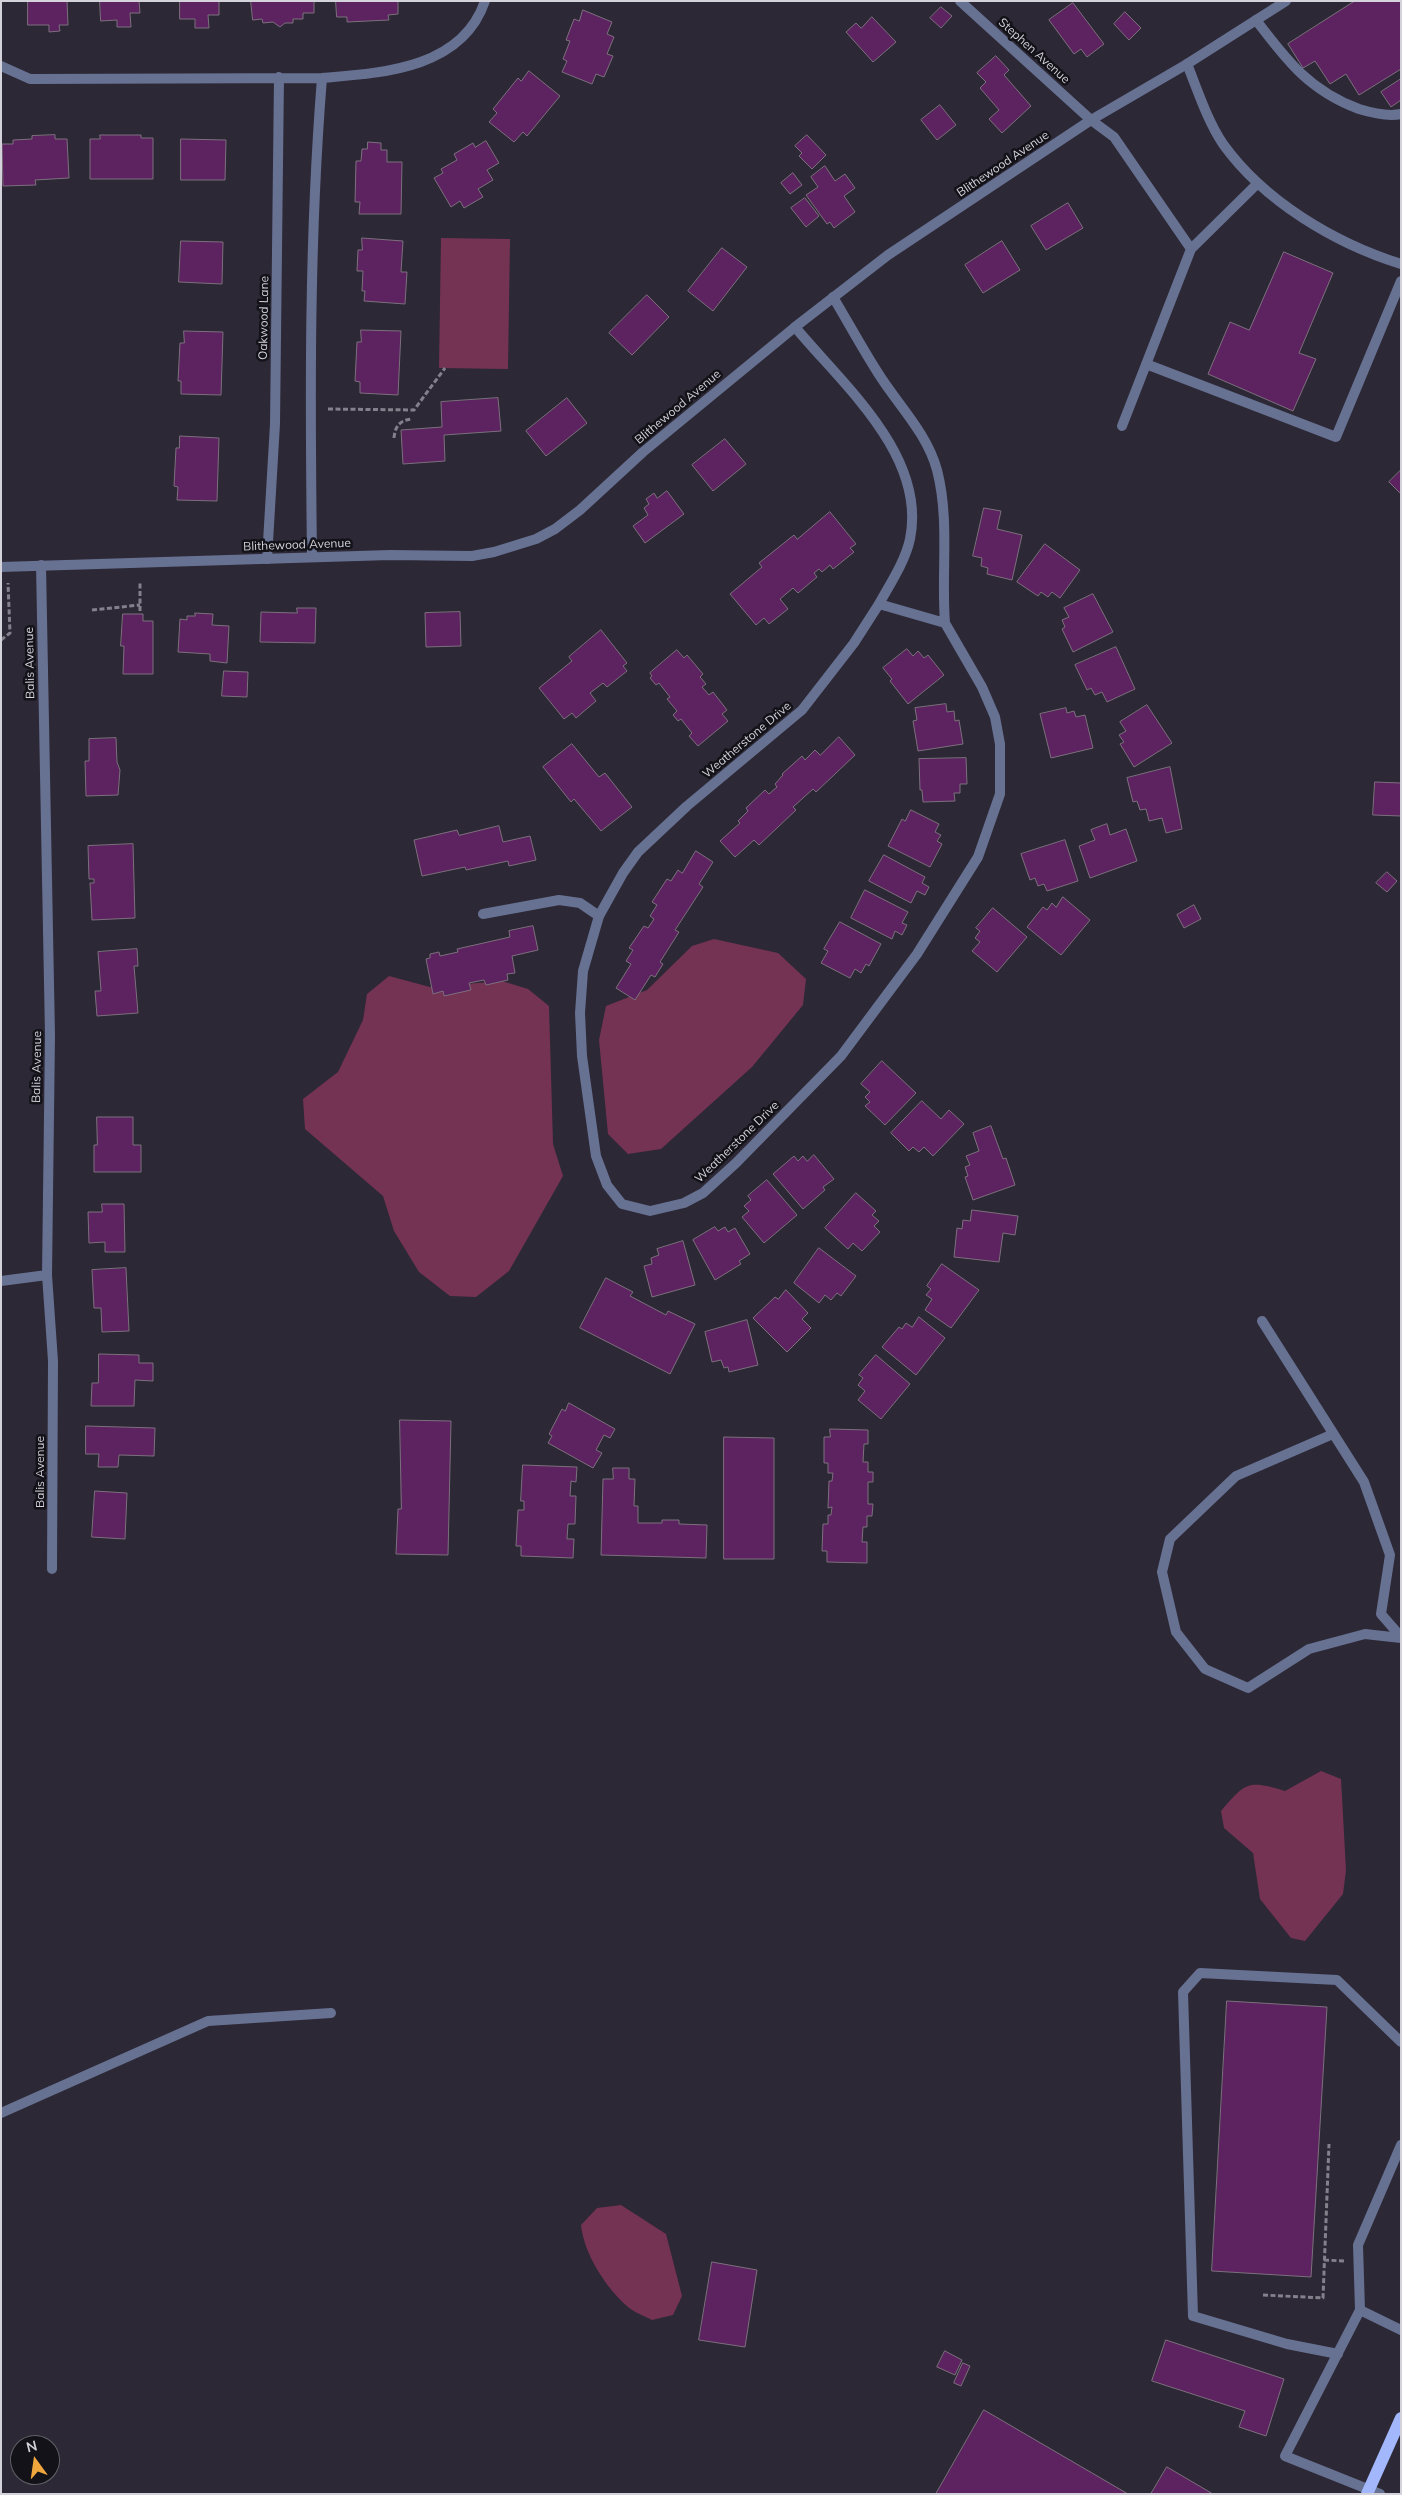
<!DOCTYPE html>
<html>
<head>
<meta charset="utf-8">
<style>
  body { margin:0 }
  #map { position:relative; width:1402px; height:2495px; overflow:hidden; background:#2c2835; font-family:Mulish,sans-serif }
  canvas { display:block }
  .frame { position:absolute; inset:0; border:2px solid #d4d2db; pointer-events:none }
  .north { position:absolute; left:10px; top:2435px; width:50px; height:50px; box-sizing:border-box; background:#131218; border:1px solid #605f66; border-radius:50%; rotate:346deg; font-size:14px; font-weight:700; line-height:20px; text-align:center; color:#d4d2db }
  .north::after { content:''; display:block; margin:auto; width:18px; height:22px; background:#efa73d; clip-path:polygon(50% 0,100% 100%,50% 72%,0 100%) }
</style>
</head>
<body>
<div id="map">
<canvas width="1402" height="2495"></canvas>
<div class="frame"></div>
<div class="north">N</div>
</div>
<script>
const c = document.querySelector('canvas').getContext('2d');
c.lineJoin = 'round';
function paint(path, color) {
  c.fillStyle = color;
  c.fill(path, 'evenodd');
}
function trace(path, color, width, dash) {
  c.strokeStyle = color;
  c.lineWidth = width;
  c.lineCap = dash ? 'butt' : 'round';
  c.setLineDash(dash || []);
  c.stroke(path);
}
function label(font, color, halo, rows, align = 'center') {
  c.font = font + ' Mulish,sans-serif';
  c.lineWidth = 5;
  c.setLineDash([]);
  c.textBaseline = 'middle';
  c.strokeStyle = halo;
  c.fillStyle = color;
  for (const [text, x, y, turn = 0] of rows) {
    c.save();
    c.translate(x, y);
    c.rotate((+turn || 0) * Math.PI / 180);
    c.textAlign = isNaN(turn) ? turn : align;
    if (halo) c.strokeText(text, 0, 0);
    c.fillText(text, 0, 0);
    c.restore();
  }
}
paint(new Path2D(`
  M 441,238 L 510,239 L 508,369 L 439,368 Z
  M 714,939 L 778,953 L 806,979 L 803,1005 L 752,1067 L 661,1149 L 628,1154 L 608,1134 L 599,1040 L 606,1006 L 647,990 L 692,946 Z
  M 389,976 L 430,987 L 502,981 L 528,989 L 549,1006 L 553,1144 L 563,1176 L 509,1271 L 476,1297 L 450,1296 L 419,1272 L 394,1231 L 383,1196 L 305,1129 L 303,1099 L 338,1072 L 363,1020 L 367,994 Z
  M 1321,1771 L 1341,1779 L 1346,1870 L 1343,1894 L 1305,1941 L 1291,1938 L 1260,1899 L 1253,1853 L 1224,1828 L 1221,1811 C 1246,1782 1248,1780 1285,1791 Z
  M 621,2205 L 666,2234 L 682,2296 L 673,2315 L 652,2320 C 645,2316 635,2313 628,2307 C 606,2288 584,2254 581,2225 L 597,2208 Z`), '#743353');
const building = new Path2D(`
  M 28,1 L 67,1 L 68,25 L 59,25 L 60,31 L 49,32 L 49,25 L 28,25 Z
  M 100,1 L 139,1 L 140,13 L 130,13 L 131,27 L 117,27 L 117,20 L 101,21 Z
  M 180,1 L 219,1 L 219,15 L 208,15 L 209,28 L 195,28 L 195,19 L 180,19 Z
  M 251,1 L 314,1 L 314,13 L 303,13 L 303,19 L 293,19 L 293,23 L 285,23 L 280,27 L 273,22 L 263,23 L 262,19 L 253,20 Z
  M 336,1 L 398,1 L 398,14 L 388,15 L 389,20 L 347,22 L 347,17 L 337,17 Z
  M 1355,1 L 1401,1 L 1401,69 L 1359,95 L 1346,74 L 1330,84 L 1315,61 L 1303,68 L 1288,44 Z
  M 1073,3 L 1104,44 L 1087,57 L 1081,49 L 1074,54 L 1049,20 Z
  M 941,7 L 952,16 L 941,28 L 930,18 Z
  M 583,10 L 612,22 L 607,34 L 614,37 L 607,54 L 613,56 L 604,77 L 596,74 L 592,84 L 562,72 L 567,61 L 563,59 L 570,41 L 566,40 L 574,19 L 579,21 Z
  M 1125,12 L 1141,28 L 1129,40 L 1114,24 Z
  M 872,17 L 896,42 L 873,62 L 846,32 L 856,23 L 861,28 Z
  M 996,56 L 1009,70 L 1004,75 L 1031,106 L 1002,133 L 989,119 L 999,110 L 980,88 L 986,82 L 977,73 Z
  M 529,71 L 560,96 L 527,136 L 523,132 L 514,142 L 489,122 L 497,113 L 493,109 L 518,78 L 521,81 Z
  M 1401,79 L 1401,100 L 1391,107 L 1381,92 Z
  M 940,105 L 956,125 L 937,140 L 921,120 Z
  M 55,135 L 55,139 L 67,139 L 69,178 L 35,180 L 36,185 L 3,186 L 2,144 L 13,144 L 13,140 L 32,139 L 32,136 Z
  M 100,135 L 141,135 L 141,138 L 153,138 L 153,179 L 90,179 L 90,139 L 100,139 Z
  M 807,135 L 826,155 L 812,169 L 799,156 L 802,153 L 795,146 Z
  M 181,139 L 226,140 L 225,180 L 181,180 Z
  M 486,141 L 499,163 L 487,170 L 493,180 L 478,189 L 483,197 L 464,208 L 460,201 L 451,207 L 434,178 L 443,173 L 441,169 L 457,160 L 454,154 L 473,143 L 475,147 Z
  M 368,142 L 381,143 L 381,150 L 387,150 L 387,162 L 402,162 L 401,214 L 359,214 L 360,202 L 355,202 L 356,161 L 361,161 L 362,149 L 367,149 Z
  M 825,166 L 835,181 L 845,174 L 855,188 L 844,196 L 855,212 L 834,228 L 830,222 L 827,224 L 806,195 L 818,187 L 811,177 Z
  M 793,173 L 802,185 L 790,194 L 781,183 Z
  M 805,198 L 819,216 L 806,227 L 791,208 Z
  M 1068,203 L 1083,228 L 1046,250 L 1031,226 Z
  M 362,238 L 403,241 L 401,272 L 407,272 L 405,304 L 364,301 L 365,291 L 362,291 L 363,271 L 357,271 L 358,250 L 362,250 Z
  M 181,241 L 223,242 L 222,284 L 179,282 Z
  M 1002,241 L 1020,270 L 983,293 L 965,265 Z
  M 722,248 L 747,267 L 713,311 L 688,291 Z
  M 1284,252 L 1333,273 L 1299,353 L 1316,359 L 1293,411 L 1208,374 L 1230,322 L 1249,330 Z
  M 647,295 L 669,317 L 632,355 L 609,333 Z
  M 361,330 L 401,331 L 398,395 L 360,393 L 360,382 L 355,381 L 357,342 L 361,342 Z
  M 184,331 L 223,332 L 221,395 L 181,394 L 181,381 L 178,381 L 180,343 L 184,343 Z
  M 498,398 L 501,431 L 444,435 L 445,461 L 403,464 L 401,430 L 442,427 L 441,402 Z
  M 567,398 L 587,423 L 546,456 L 526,431 Z
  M 180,436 L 219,438 L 217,501 L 177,500 L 178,487 L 174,486 L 176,448 L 179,448 Z
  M 725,439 L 746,464 L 713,491 L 692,465 Z
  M 1401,470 L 1401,494 L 1389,482 Z
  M 667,491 L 684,514 L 645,543 L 633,526 L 648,515 L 644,508 L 649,504 L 646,499 L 654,493 L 657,498 Z
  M 984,508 L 1001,511 L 997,529 L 1022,535 L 1012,580 L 987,574 L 988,568 L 981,566 L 982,558 L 973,556 Z
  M 830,512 L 856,544 L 850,548 L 854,552 L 833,569 L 830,565 L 822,572 L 819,569 L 814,573 L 817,577 L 798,593 L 793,588 L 780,599 L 788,609 L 769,624 L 764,618 L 756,625 L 730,594 L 762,567 L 759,563 L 794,535 L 797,539 Z
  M 1045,544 L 1080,570 L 1060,598 L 1052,592 L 1048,597 L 1041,592 L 1038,596 L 1017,582 Z
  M 1093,594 L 1113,632 L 1073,652 L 1062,629 L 1065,627 L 1062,620 L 1069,617 L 1064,608 Z
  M 297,608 L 316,608 L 315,643 L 260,642 L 261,612 L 297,613 Z
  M 460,612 L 461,646 L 426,647 L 425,613 Z
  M 195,613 L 213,614 L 212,625 L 229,626 L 227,663 L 210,661 L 210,654 L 178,652 L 180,619 L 187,620 L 187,616 L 195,616 Z
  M 123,614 L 143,614 L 143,621 L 153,621 L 153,674 L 123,674 L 124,646 L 121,646 Z
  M 601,630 L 627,663 L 623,666 L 627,671 L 607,687 L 603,683 L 590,693 L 596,701 L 576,718 L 572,713 L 564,719 L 539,688 L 572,661 L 569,657 Z
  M 1116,647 L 1135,689 L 1107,702 L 1102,692 L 1095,695 L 1091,688 L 1087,690 L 1075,665 Z
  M 907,649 L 913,656 L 918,651 L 924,658 L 928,655 L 944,675 L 908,704 L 890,681 L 892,679 L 883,668 Z
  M 677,650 L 684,658 L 687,655 L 703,674 L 700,677 L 706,684 L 702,687 L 709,695 L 713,692 L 727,710 L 722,714 L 728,721 L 698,746 L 689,736 L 692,733 L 681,719 L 678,721 L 673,715 L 677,711 L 667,699 L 670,697 L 659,683 L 656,685 L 650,678 L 652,676 L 650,673 Z
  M 224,671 L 248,672 L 247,697 L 222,696 Z
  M 946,704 L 947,712 L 954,711 L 955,721 L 959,720 L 963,744 L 918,751 L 913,721 L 917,720 L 915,708 Z
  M 1147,705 L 1172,743 L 1134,767 L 1120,744 L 1124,742 L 1119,735 L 1126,731 L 1120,722 Z
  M 1066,708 L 1067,713 L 1074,711 L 1076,717 L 1085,715 L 1093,748 L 1051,758 L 1040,714 Z
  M 839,737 L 855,755 L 816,792 L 813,789 L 793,807 L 796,810 L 759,845 L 754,840 L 735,857 L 720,841 L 740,823 L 738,821 L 748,811 L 746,808 L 765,790 L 769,794 L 777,787 L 775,784 L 783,775 L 782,774 L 802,756 L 805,760 L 815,750 L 820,755 Z
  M 116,738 L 117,762 L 120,770 L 118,795 L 86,796 L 85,761 L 89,761 L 89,739 Z
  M 572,744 L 599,777 L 605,773 L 632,807 L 601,831 L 574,799 L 571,802 L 543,767 Z
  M 966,758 L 967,784 L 960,784 L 960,793 L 954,793 L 955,801 L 923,802 L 922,790 L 920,790 L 919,759 Z
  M 1170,767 L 1182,829 L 1166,833 L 1162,818 L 1149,821 L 1146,809 L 1140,810 L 1137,801 L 1133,802 L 1127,778 Z
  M 1375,782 L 1401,783 L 1401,816 L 1373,815 Z
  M 911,810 L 939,824 L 935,832 L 941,835 L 937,841 L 942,844 L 930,867 L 888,846 L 902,819 L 905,821 Z
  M 1107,824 L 1110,835 L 1126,829 L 1137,861 L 1090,878 L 1079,846 L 1095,840 L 1091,830 Z
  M 499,826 L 503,842 L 530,836 L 536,860 L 509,866 L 508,861 L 466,870 L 465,867 L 422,876 L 414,840 L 457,830 L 459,835 Z
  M 1065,840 L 1078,881 L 1047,891 L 1044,884 L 1038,886 L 1035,878 L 1030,880 L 1021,854 Z
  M 133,844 L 135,918 L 92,920 L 90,883 L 94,883 L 94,879 L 89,879 L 88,846 Z
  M 696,851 L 713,862 L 699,884 L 703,887 L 675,930 L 679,932 L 660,962 L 663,964 L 655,977 L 651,975 L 635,1000 L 616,988 L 631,964 L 626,961 L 633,950 L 629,948 L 644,926 L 648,928 L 654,919 L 650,916 L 657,905 L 652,902 L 667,879 L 671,881 L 678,870 L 682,873 Z
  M 884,855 L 925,877 L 922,883 L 929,887 L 925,895 L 917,891 L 911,903 L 869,881 Z
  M 1387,872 L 1397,881 L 1387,892 L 1376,883 Z
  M 865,890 L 908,912 L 902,923 L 907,925 L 902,935 L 895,931 L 892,939 L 851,918 Z
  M 1063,897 L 1090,920 L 1061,955 L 1027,927 L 1043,907 L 1047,910 L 1052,903 L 1056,907 Z
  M 1194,905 L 1201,919 L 1184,928 L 1177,915 Z
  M 993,908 L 1027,937 L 997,972 L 972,951 L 980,942 L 975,938 L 980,931 L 976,928 Z
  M 840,922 L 881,944 L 869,966 L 866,964 L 861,973 L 855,969 L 850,978 L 821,963 L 828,951 L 824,949 Z
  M 533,926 L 538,950 L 512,956 L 515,973 L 507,974 L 508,980 L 486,985 L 484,980 L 469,983 L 471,990 L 444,996 L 443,991 L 433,994 L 426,959 L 430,958 L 430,954 L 439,952 L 440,956 L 458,952 L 457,949 L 510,937 L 509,931 Z
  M 137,949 L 138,966 L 134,966 L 138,1013 L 97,1016 L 95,991 L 101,991 L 98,952 Z
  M 882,1061 L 916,1093 L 885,1125 L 865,1106 L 870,1102 L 865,1097 L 870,1092 L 861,1084 Z
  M 922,1101 L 941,1119 L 949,1110 L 964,1124 L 933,1156 L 924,1147 L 919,1152 L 913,1147 L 909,1151 L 891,1133 Z
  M 97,1117 L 133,1117 L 133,1145 L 141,1145 L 141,1172 L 94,1172 L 94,1145 L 97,1145 Z
  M 991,1126 L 1003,1159 L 1006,1158 L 1015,1185 L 973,1200 L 965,1177 L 968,1176 L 965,1167 L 970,1165 L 966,1156 L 979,1151 L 973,1133 Z
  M 814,1155 L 834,1179 L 823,1187 L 825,1190 L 803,1209 L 773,1174 L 794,1156 L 798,1161 L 803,1156 L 807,1161 Z
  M 767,1180 L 797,1215 L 764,1243 L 742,1217 L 749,1211 L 744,1206 L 751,1200 L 748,1196 Z
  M 856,1193 L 876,1211 L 872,1215 L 879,1221 L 874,1226 L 880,1232 L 862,1251 L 853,1243 L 848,1249 L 825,1228 Z
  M 102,1204 L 124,1204 L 125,1252 L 105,1252 L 105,1242 L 89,1243 L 88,1212 L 102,1212 Z
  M 972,1210 L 1018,1216 L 1015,1235 L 1003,1233 L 999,1262 L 954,1257 L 957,1228 L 962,1229 L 963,1220 L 970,1221 Z
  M 715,1227 L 718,1231 L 725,1227 L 728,1232 L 735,1228 L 750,1254 L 739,1261 L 741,1264 L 715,1280 L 693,1240 Z
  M 683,1241 L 695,1285 L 652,1297 L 644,1266 L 652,1264 L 651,1258 L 659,1255 L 657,1249 Z
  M 819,1248 L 856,1276 L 841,1296 L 837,1293 L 831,1300 L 825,1295 L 819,1303 L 794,1283 Z
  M 942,1264 L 979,1290 L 951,1328 L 925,1310 L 932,1299 L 926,1295 L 931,1289 L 927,1286 Z
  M 126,1268 L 129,1331 L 102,1332 L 101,1308 L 94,1308 L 92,1270 Z
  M 606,1278 L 633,1292 L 630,1296 L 666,1315 L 668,1311 L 695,1324 L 670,1374 L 580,1328 Z
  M 786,1290 L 808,1313 L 802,1319 L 811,1328 L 787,1352 L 753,1318 L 775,1297 L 778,1299 Z
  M 919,1317 L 945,1338 L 916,1375 L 882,1347 L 899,1327 L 902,1329 L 906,1323 L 912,1327 Z
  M 747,1320 L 758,1365 L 729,1372 L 728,1367 L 724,1368 L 721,1360 L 712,1362 L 705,1332 Z
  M 99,1354 L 139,1355 L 139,1363 L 153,1363 L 153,1381 L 135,1380 L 134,1406 L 91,1406 L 92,1383 L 98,1383 Z
  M 876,1355 L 910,1384 L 881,1419 L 858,1400 L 865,1391 L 858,1385 L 863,1378 L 859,1375 Z
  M 569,1403 L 615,1429 L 610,1438 L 604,1435 L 596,1450 L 602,1453 L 593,1468 L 548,1443 L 552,1436 L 549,1434 L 562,1409 L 565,1411 Z
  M 400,1420 L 451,1421 L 448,1555 L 396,1554 L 398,1509 L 401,1509 Z
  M 86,1426 L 155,1428 L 154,1456 L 119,1455 L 118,1467 L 98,1467 L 99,1454 L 86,1454 Z
  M 830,1429 L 868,1430 L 868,1444 L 864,1444 L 863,1462 L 868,1462 L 868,1472 L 873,1472 L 873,1482 L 868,1482 L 868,1504 L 873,1504 L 872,1516 L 867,1516 L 867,1527 L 863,1527 L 862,1542 L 867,1542 L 867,1563 L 827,1562 L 827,1551 L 822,1551 L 823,1524 L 828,1524 L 828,1515 L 831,1515 L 832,1507 L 828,1508 L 829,1481 L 832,1481 L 833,1473 L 828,1473 L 828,1463 L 824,1463 L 824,1437 L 830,1437 Z
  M 724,1437 L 774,1438 L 774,1559 L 724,1559 Z
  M 523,1465 L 577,1467 L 576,1482 L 571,1481 L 570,1496 L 576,1496 L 575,1524 L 568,1524 L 567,1539 L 574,1539 L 573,1558 L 521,1556 L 521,1546 L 516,1546 L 518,1510 L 524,1510 L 524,1501 L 521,1501 Z
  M 613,1468 L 629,1468 L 629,1479 L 635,1479 L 634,1506 L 638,1506 L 638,1523 L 662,1523 L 662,1520 L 679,1520 L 679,1524 L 707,1525 L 706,1558 L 601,1555 L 603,1479 L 613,1479 Z
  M 95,1491 L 127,1493 L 125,1539 L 92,1537 Z
  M 1227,2001 L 1327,2007 L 1311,2277 L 1212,2271 Z
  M 712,2262 L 757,2270 L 745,2347 L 699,2340 Z
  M 1166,2340 L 1284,2379 L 1266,2436 L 1239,2427 L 1245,2411 L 1152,2381 Z
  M 945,2351 L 962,2360 L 955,2375 L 937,2367 Z
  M 963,2363 L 970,2366 L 961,2386 L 954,2383 Z
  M 984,2410 L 1128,2494 L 936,2494 Z
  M 1167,2467 L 1213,2494 L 1151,2494 Z`);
paint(building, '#5d2361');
trace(building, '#7c707c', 1);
trace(new Path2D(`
  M 328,409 L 414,410 L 445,368
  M 394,438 C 395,426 400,420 412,419
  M 92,610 L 140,605
  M 140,611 L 140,583
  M 1,640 L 10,633 L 8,583
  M 1324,2260 L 1344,2261
  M 1263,2295 L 1323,2298 L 1329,2144`), '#84818c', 3, [5, 2.5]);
trace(new Path2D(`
  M 1256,20 C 1287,61 1310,91 1359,109 C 1372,113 1387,117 1401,114
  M 1187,64 C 1198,91 1207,120 1223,144 C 1264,201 1334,243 1401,264
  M 1091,120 L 1114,137 L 1191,249 L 1258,183
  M 1146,364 L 1336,437 L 1401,281
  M 1122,426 L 1191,249
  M 483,914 L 559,900 L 580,903 L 599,916
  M 1262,1321 L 1364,1482 L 1390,1555 L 1381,1614 L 1401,1637
  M 1333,1434 L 1236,1476 L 1170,1539 L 1162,1572 L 1176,1632 L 1205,1669 L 1248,1688 L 1309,1649 L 1365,1634 L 1401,1638
  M 1,2113 L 208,2021 L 331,2013
  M 1360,2310 L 1401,2330
  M 1338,2354 L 1287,2344 L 1193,2316 L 1183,1992 L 1200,1973 L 1337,1980 L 1401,2042
  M 1380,2494 L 1285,2456 L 1360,2310 L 1358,2245 L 1401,2145`), '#677192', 10);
trace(new Path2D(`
  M 960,1 L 1091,120
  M 1,66 L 30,79 L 322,78 C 382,73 462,69 485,1
  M 833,297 C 848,322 862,348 878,373 C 898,405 927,433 937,470 C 950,520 941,572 945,623
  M 795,327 C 842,384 927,455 910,539 C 905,562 890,584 879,604
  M 312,557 C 310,396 309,239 322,78
  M 267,559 L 275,424 L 279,77
  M 41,565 L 50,1035 L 47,1275 L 53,1361 L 52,1569
  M 879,604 L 945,623 L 982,687 L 995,717 L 1000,744 L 1000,794 L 978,857 L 917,954 L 841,1056 L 736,1163 L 703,1193 L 684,1203 L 650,1211 L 622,1204 L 607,1185 L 596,1156 L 582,1056 L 580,1013 L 583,971 L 599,916 L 623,873 L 638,852 L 687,806 L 802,710 L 854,643 Z
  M 1,1281 L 47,1275`), '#677192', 10);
trace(new Path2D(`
  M 1,567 L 390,555 L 472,556 L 494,552 L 536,539 L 555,529 L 580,510 L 643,452 L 795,327 L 888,255 L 1091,120 L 1187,64 L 1286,1`), '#677192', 10);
trace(new Path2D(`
  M 1367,2494 L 1401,2418`), '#a3b7fc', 12);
label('12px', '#d4d2db', '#131218', [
  ["Stephen Avenue",1034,51,42],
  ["Blithewood Avenue",1003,164,-34],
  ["Oakwood Lane",264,318,-89],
  ["Blithewood Avenue",678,407,-40],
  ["Blithewood Avenue",297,545,-2],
  ["Balis Avenue",30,663,-91],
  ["Weatherstone Drive",747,740,-40],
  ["Balis Avenue",37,1067,-89],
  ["Weatherstone Drive",737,1142,-44],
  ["Balis Avenue",40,1472,-90]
]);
</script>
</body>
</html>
